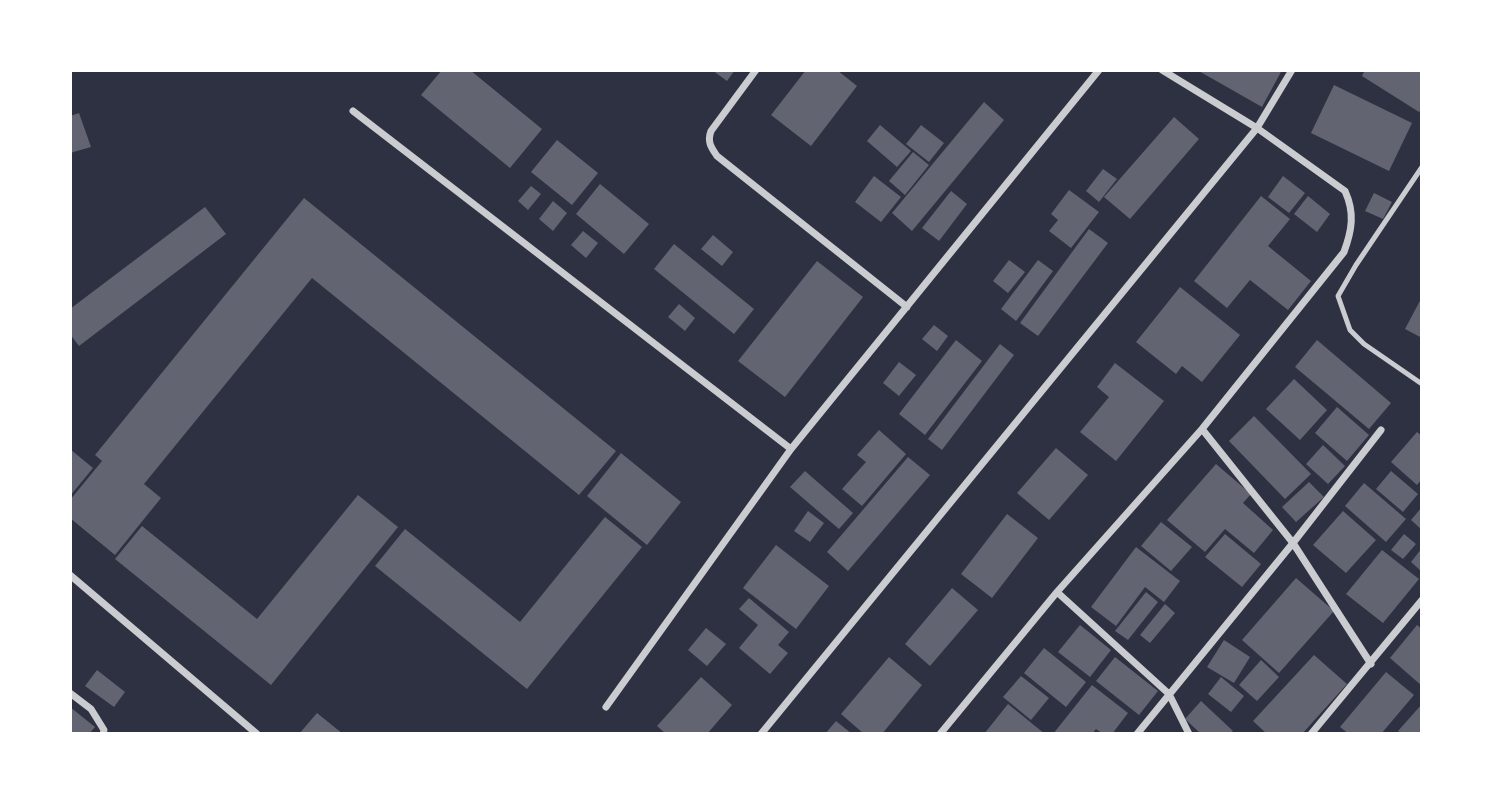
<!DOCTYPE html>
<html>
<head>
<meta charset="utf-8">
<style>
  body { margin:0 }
  #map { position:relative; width:1492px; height:804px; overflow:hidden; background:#2d3142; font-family:"Fira Sans Condensed",sans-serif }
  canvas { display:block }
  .frame { position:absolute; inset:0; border:72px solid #fff; pointer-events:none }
</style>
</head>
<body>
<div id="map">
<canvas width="1492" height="804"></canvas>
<div class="frame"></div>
</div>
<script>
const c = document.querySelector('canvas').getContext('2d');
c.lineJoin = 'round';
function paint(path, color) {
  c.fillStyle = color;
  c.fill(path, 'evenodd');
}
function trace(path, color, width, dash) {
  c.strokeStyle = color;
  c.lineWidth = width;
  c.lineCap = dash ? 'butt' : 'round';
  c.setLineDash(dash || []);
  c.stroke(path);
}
paint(new Path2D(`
  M 442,70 L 470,70 L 542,129 L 510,168 L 421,95 Z
  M 712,70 L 735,70 L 727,81 Z
  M 806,70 L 837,70 L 857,86 L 811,146 L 771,115 Z
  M 1197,70 L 1282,70 L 1262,107 Z
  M 1365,70 L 1422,70 L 1422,108 L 1419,112 L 1362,76 Z
  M 1334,85 L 1412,123 L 1389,171 L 1311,133 Z
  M 984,102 L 1004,120 L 912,231 L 892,213 Z
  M 79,113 L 91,147 L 70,153 L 70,116 Z
  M 1174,117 L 1199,139 L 1130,219 L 1104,197 Z
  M 880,125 L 911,151 L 897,167 L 867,141 Z
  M 921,125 L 944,143 L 929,162 L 906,144 Z
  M 557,140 L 598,173 L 572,205 L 531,172 Z
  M 913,152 L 929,165 L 905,195 L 889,181 Z
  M 1103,169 L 1117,179 L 1099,202 L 1086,191 Z
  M 874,176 L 901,197 L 881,222 L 855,202 Z
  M 1283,176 L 1305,193 L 1289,213 L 1268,197 Z
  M 600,184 L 649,224 L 624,254 L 576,214 Z
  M 531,186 L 541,194 L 528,210 L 518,201 Z
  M 1069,190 L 1099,212 L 1071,248 L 1049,231 L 1058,220 L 1051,214 Z
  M 951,191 L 967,204 L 939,241 L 922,228 Z
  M 1374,193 L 1392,202 L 1383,219 L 1365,211 Z
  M 1261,196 L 1290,219 L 1268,246 L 1311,281 L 1288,310 L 1250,280 L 1227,308 L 1194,281 Z
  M 1308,196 L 1330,214 L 1317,232 L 1294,214 Z
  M 304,198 L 616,451 L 579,495 L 312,278 L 144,484 L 161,498 L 115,555 L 70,518 L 70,500 L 102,461 L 95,455 Z
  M 553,201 L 567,213 L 553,231 L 539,219 Z
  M 205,207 L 226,234 L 79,346 L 70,334 L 70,309 Z
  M 1089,229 L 1108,243 L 1038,336 L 1020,323 Z
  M 583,231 L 598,243 L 586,258 L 571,245 Z
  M 713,235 L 733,252 L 722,266 L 701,249 Z
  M 674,244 L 754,309 L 734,334 L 654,269 Z
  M 1009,260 L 1025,272 L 1008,293 L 993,281 Z
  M 1038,260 L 1053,271 L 1016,321 L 1001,309 Z
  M 817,261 L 863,297 L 785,397 L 738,361 Z
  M 1180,287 L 1240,335 L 1202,382 L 1182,366 L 1176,374 L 1136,342 Z
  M 1422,297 L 1422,338 L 1405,329 Z
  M 679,304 L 695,318 L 685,331 L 668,317 Z
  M 934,325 L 948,336 L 937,351 L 922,339 Z
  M 956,340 L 982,361 L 925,435 L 899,414 Z
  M 1317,340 L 1391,403 L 1369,429 L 1295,367 Z
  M 1000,344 L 1014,355 L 942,450 L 928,439 Z
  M 899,362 L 916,375 L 899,396 L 883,383 Z
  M 1115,363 L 1164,401 L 1116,461 L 1080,432 L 1109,397 L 1097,387 Z
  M 1294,379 L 1327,410 L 1300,440 L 1266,409 Z
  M 1337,407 L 1369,435 L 1347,461 L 1315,433 Z
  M 1254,416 L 1311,474 L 1285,499 L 1229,441 Z
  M 879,430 L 906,454 L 862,506 L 842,489 L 866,462 L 857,455 Z
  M 1417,432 L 1422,436 L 1422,479 L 1417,485 L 1391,462 Z
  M 1323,445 L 1345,466 L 1328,484 L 1306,464 Z
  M 1056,448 L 1088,475 L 1049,520 L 1017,493 Z
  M 70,449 L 93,468 L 70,496 Z
  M 621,453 L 681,502 L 647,545 L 587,496 Z
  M 908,457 L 930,475 L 848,571 L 827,552 Z
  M 1216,464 L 1251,494 L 1243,503 L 1273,530 L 1254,553 L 1225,529 L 1205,552 L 1167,520 Z
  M 805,471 L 853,513 L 839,529 L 790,487 Z
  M 1391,471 L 1418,494 L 1403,512 L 1376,489 Z
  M 1309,482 L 1324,497 L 1296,522 L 1282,507 Z
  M 1364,483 L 1406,519 L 1386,542 L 1345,506 Z
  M 358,495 L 398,527 L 271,685 L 115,559 L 142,526 L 257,619 Z
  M 1422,507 L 1422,530 L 1411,520 Z
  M 808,511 L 824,523 L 810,542 L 794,531 Z
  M 1343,511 L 1376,540 L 1346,573 L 1313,545 Z
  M 1007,514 L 1038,538 L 992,598 L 961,574 Z
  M 605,517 L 642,547 L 527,689 L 375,566 L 405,529 L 520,622 Z
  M 1161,522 L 1192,547 L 1171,571 L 1141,546 Z
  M 1225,534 L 1261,564 L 1242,587 L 1205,557 Z
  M 1404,534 L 1416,544 L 1403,559 L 1391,550 Z
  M 776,545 L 829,586 L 796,629 L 743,588 Z
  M 1136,547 L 1180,581 L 1164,602 L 1145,587 L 1116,626 L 1091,607 Z
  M 1422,548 L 1422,572 L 1411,562 Z
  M 1382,550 L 1419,579 L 1383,623 L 1346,594 Z
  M 1296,578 L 1334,611 L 1279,673 L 1242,640 Z
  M 952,588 L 978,610 L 930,666 L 905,644 Z
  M 1146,592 L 1158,602 L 1128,640 L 1115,631 Z
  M 749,598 L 789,632 L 778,645 L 788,653 L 770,674 L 739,648 L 758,625 L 739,609 Z
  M 1165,604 L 1175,613 L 1150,643 L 1140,635 Z
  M 1080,625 L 1111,650 L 1090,677 L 1058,652 Z
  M 1417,625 L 1422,629 L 1422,686 L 1390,658 Z
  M 706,628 L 726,644 L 707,666 L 688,650 Z
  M 1224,640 L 1250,657 L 1234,683 L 1207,667 Z
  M 1044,648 L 1086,682 L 1066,707 L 1024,673 Z
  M 1314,655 L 1347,684 L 1302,734 L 1267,734 L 1253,721 Z
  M 889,657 L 922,685 L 882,734 L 864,734 L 841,714 Z
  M 1115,657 L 1158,691 L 1139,715 L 1096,681 Z
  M 1261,660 L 1279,677 L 1257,701 L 1239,685 Z
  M 97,670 L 125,692 L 114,707 L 85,686 Z
  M 1386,672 L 1414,695 L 1381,734 L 1349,734 L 1340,727 Z
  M 1021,676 L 1049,698 L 1031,720 L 1003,697 Z
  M 701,677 L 732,705 L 707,734 L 666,734 L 657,726 Z
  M 1221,677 L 1244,696 L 1231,712 L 1208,694 Z
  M 1092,685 L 1128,713 L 1112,734 L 1103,734 L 1096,729 L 1092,734 L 1053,734 Z
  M 1201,701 L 1233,731 L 1229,734 L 1201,734 L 1185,719 Z
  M 1008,704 L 1045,734 L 984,734 Z
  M 1422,704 L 1422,734 L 1402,734 L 1398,731 Z
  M 70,707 L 95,727 L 89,734 L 70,734 Z
  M 317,713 L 343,734 L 299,734 Z
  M 836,721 L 852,734 L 825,734 Z`), '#626471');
trace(new Path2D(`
  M 1422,167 L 1356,265 L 1338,296 L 1350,330 L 1364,344 L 1422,384`), '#caccd0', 5);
trace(new Path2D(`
  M 756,70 L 711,131 C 707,142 711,147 717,156 L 907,307
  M 353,111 L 791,449
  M 1202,429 L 1293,543 L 1371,664
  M 70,575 L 257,734
  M 1057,592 L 1169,694 L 1189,734
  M 70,693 L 91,709 L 104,730 L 103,734
  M 606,707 L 791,449 L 1099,70
  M 761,734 L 1257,128 L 1292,70
  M 940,734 L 1057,592 L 1202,429 L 1344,252 C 1352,230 1355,213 1345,191 L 1257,128 L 1162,70
  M 1137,734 L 1293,543 L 1381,430
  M 1311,734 L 1422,600`), '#caccd0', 7);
</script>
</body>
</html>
